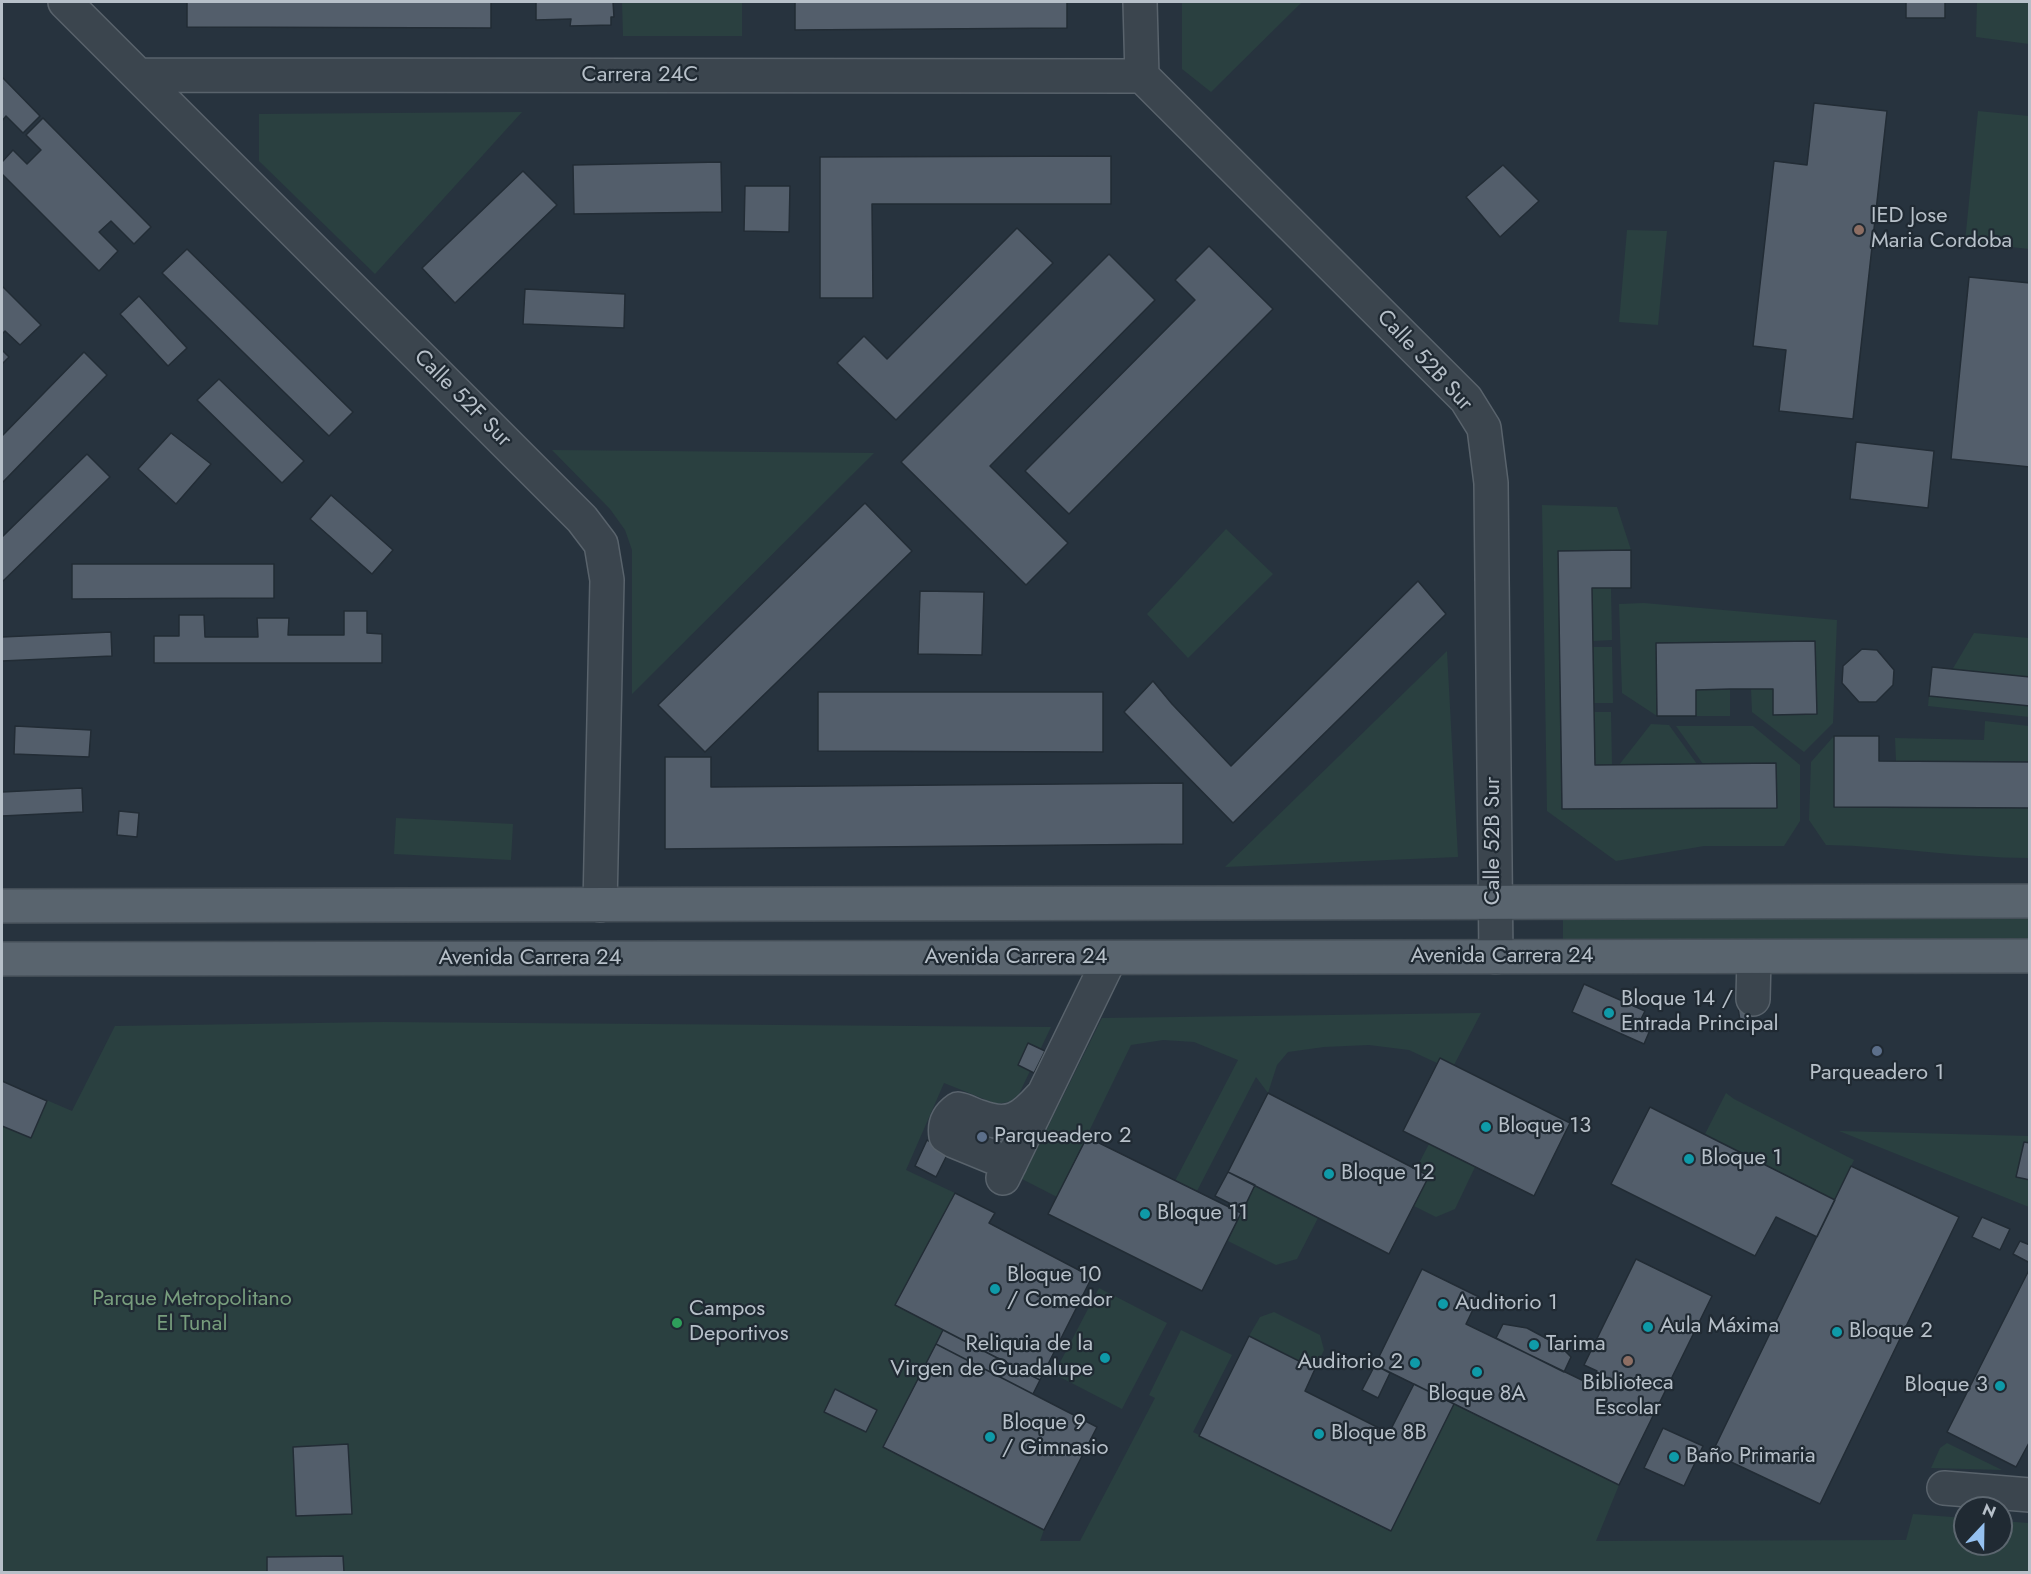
<!DOCTYPE html>
<html>
<head>
<meta charset="utf-8">
<style>
  body { margin:0 }
  #map { position:relative; width:2031px; height:1574px; overflow:hidden; background:#27333e; font-family:Jost,sans-serif }
  canvas { display:block }
  .frame { position:absolute; inset:0; border:3px solid #b7c0c9; pointer-events:none }
  .north { position:absolute; left:1953px; top:1496px; width:60px; height:60px; box-sizing:border-box; background:#202a33; border:2px solid #5c666f; border-radius:50%; rotate:22deg; font-size:16px; font-weight:700; line-height:24px; text-align:center; color:#b7c0c9 }
  .north::after { content:''; display:block; margin:auto; width:21px; height:27px; background:#95c1f0; clip-path:polygon(50% 0,100% 100%,50% 72%,0 100%) }
</style>
</head>
<body>
<div id="map">
<canvas width="2031" height="1574"></canvas>
<div class="frame"></div>
<div class="north">N</div>
</div>
<script>
const c = document.querySelector('canvas').getContext('2d');
c.lineJoin = 'round';
function paint(path, color) {
  c.fillStyle = color;
  c.fill(path, 'evenodd');
}
function trace(path, color, width, dash) {
  c.strokeStyle = color;
  c.lineWidth = width;
  c.lineCap = dash ? 'butt' : 'round';
  c.setLineDash(dash || []);
  c.stroke(path);
}
function label(font, color, halo, rows, align = 'center') {
  c.font = font + ' Jost,sans-serif';
  c.lineWidth = 4.5;
  c.setLineDash([]);
  c.textBaseline = 'middle';
  c.strokeStyle = halo;
  c.fillStyle = color;
  for (const [text, x, y, turn = 0] of rows) {
    c.save();
    c.translate(x, y);
    c.rotate((+turn || 0) * Math.PI / 180);
    c.textAlign = isNaN(turn) ? turn : align;
    if (halo) c.strokeText(text, 0, 0);
    c.fillText(text, 0, 0);
    c.restore();
  }
}
paint(new Path2D(`
  M 622,2 L 742,2 L 742,36 L 623,36 Z
  M 1182,2 L 1302,2 L 1211,92 L 1182,69 Z
  M 1977,2 L 2029,2 L 2029,44 L 1976,37 Z
  M 1978,111 L 2029,116 L 2029,249 L 1965,242 Z
  M 522,112 L 375,274 L 259,161 L 259,114 Z
  M 1627,230 L 1667,231 L 1658,325 L 1619,322 Z
  M 552,450 L 874,453 L 632,694 L 632,550 L 625,530 L 610,509 Z
  M 1542,505 L 1617,507 L 1631,550 L 1558,551 L 1562,809 L 1776,808 L 1703,764 L 1676,726 L 1753,726 L 1800,765 L 1800,821 L 1784,846 L 1704,846 L 1616,861 L 1547,811 Z
  M 1226,529 L 1273,574 L 1188,658 L 1147,614 Z
  M 1592,588 L 1611,588 L 1612,640 L 1593,641 Z
  M 1644,603 L 1837,620 L 1833,723 L 1804,752 L 1752,712 L 1751,689 L 1773,689 L 1773,715 L 1816,714 L 1815,641 L 1656,643 L 1657,716 L 1622,693 L 1619,604 Z
  M 1974,633 L 2029,638 L 2029,677 L 1952,670 Z
  M 1593,647 L 1612,647 L 1613,703 L 1594,703 Z
  M 1447,651 L 1458,857 L 1225,867 Z
  M 1730,689 L 1730,716 L 1696,716 L 1696,690 Z
  M 1929,696 L 2029,706 L 2029,717 L 1928,706 Z
  M 1594,712 L 1611,712 L 1612,765 L 1595,765 Z
  M 1985,721 L 2029,726 L 2029,762 L 1896,761 L 1895,738 L 1984,740 Z
  M 1651,724 L 1669,725 L 1697,764 L 1619,765 Z
  M 1834,736 L 1834,807 L 2029,808 L 2029,858 C 1961,858 1894,846 1826,845 L 1809,820 L 1811,762 Z
  M 396,818 L 513,824 L 511,860 L 394,854 Z
  M 1563,913 L 2029,913 L 2029,939 L 1563,939 Z
  M 1481,1013 L 1454,1065 L 1440,1058 L 1437,1063 L 1409,1050 L 1369,1045 L 1324,1047 L 1288,1052 L 1277,1065 L 1268,1093 L 1256,1077 L 1197,1191 L 1175,1181 L 1238,1060 L 1194,1042 L 1163,1040 L 1131,1045 L 1057,1197 L 1022,1179 L 1102,1018 Z
  M 383,1022 L 1051,1027 L 1019,1094 C 1011,1102 1005,1104 994,1103 L 944,1083 L 906,1170 L 955,1193 L 895,1305 L 943,1330 L 883,1447 L 1044,1530 L 1040,1541 L 1080,1541 L 1155,1398 L 1149,1395 L 1181,1330 L 1232,1355 L 1193,1432 L 1390,1531 L 1454,1404 L 1619,1485 L 1596,1541 L 1906,1540 L 1913,1514 L 1965,1518 L 1965,1544 L 2001,1544 L 2001,1521 L 2029,1523 L 2029,1572 L 2,1572 L 2,1081 L 72,1111 L 115,1026 Z
  M 1726,1093 L 1734,1099 L 1854,1160 L 1835,1200 L 1705,1134 Z
  M 1839,1131 L 2029,1136 L 2029,1207 Z
  M 1429,1144 L 1475,1167 L 1455,1209 L 1436,1217 L 1414,1206 L 1429,1176 L 1416,1169 Z
  M 1255,1186 L 1318,1218 L 1297,1259 L 1276,1265 L 1228,1241 Z
  M 1099,1288 L 1167,1323 L 1122,1409 L 1054,1374 Z
  M 1274,1312 L 1320,1335 L 1324,1350 L 1315,1369 L 1249,1336 L 1260,1317 Z
  M 1947,1443 L 2002,1470 L 1931,1468 L 1940,1448 Z`), '#2a4040');
const building = new Path2D(`
  M 187,2 L 491,2 L 491,28 L 187,27 Z
  M 536,2 L 613,2 L 614,17 L 611,17 L 611,25 L 570,26 L 571,19 L 536,20 Z
  M 795,2 L 1067,2 L 1067,28 L 795,30 Z
  M 1906,2 L 1945,2 L 1945,18 L 1906,18 Z
  M 2,77 L 40,116 L 23,133 L 6,116 L 2,121 Z
  M 1814,103 L 1887,111 L 1853,419 L 1779,411 L 1786,350 L 1753,346 L 1774,161 L 1807,165 Z
  M 43,118 L 151,227 L 134,244 L 111,221 L 99,232 L 118,251 L 99,271 L 2,174 L 2,162 L 13,150 L 27,164 L 41,150 L 26,135 Z
  M 1111,156 L 1111,204 L 872,204 L 873,298 L 820,298 L 820,157 Z
  M 721,162 L 722,212 L 574,214 L 573,165 Z
  M 1503,165 L 1539,201 L 1500,237 L 1466,197 Z
  M 523,171 L 557,205 L 455,303 L 422,268 Z
  M 745,186 L 790,186 L 789,232 L 744,231 Z
  M 1017,228 L 1053,263 L 896,420 L 837,363 L 864,336 L 887,359 Z
  M 1209,246 L 1273,309 L 1069,514 L 1025,471 L 1195,300 L 1175,280 Z
  M 187,249 L 353,412 L 329,436 L 162,273 Z
  M 1109,254 L 1155,300 L 990,466 L 1068,543 L 1026,585 L 901,462 Z
  M 1969,277 L 2030,283 L 2030,467 L 1951,459 Z
  M 2,286 L 41,325 L 20,345 L 5,331 L 2,334 Z
  M 525,289 L 625,294 L 624,328 L 523,324 Z
  M 139,296 L 187,348 L 168,366 L 120,314 Z
  M 2,350 L 9,357 L 2,364 Z
  M 84,352 L 107,375 L 2,483 L 2,436 Z
  M 219,379 L 304,461 L 282,483 L 197,400 Z
  M 171,433 L 211,464 L 176,504 L 138,469 Z
  M 1856,442 L 1934,451 L 1928,508 L 1850,499 Z
  M 87,454 L 110,477 L 2,582 L 2,537 Z
  M 331,495 L 393,550 L 372,574 L 310,519 Z
  M 865,503 L 912,551 L 705,752 L 658,705 Z
  M 1631,550 L 1631,588 L 1592,588 L 1595,765 L 1776,763 L 1777,808 L 1562,809 L 1558,551 Z
  M 72,564 L 274,564 L 274,598 L 72,599 Z
  M 1418,581 L 1446,614 L 1233,823 L 1124,712 L 1153,681 L 1172,704 L 1231,766 Z
  M 920,591 L 984,592 L 982,655 L 918,654 Z
  M 344,611 L 367,611 L 367,633 L 382,634 L 382,663 L 154,663 L 154,636 L 179,636 L 179,615 L 204,615 L 205,637 L 258,637 L 257,618 L 289,618 L 288,635 L 344,635 Z
  M 111,632 L 112,656 L 2,661 L 2,637 Z
  M 1815,641 L 1817,714 L 1773,715 L 1773,689 L 1730,689 L 1696,690 L 1696,716 L 1657,716 L 1656,643 Z
  M 1862,649 L 1877,650 L 1894,670 L 1893,685 L 1876,702 L 1859,702 L 1842,683 L 1843,666 Z
  M 1932,667 L 2030,677 L 2030,706 L 1929,696 Z
  M 818,692 L 1103,692 L 1103,752 L 818,751 Z
  M 15,726 L 91,730 L 89,757 L 14,754 Z
  M 1834,736 L 1879,736 L 1879,761 L 2030,762 L 2030,808 L 1834,807 Z
  M 665,757 L 711,757 L 711,787 L 1183,783 L 1183,844 L 665,849 Z
  M 82,788 L 83,812 L 2,816 L 2,792 Z
  M 119,811 L 139,813 L 137,837 L 117,835 Z
  M 1584,984 L 1645,1011 L 1638,1025 L 1650,1030 L 1644,1044 L 1572,1012 Z
  M 1749,1006 L 1751,1027 L 1741,1028 L 1738,1007 Z
  M 1028,1043 L 1045,1051 L 1034,1073 L 1018,1065 Z
  M 1440,1058 L 1570,1123 L 1534,1196 L 1403,1131 Z
  M 2,1081 L 47,1101 L 31,1138 L 2,1126 Z
  M 1268,1093 L 1429,1176 L 1389,1254 L 1228,1172 Z
  M 1650,1107 L 1835,1200 L 1817,1237 L 1776,1217 L 1755,1256 L 1611,1184 Z
  M 1087,1137 L 1241,1213 L 1202,1291 L 1048,1214 Z
  M 927,1140 L 949,1151 L 936,1177 L 915,1166 Z
  M 2024,1142 L 2030,1143 L 2030,1180 L 2016,1177 Z
  M 1851,1166 L 1959,1217 L 1820,1504 L 1712,1453 Z
  M 1228,1172 L 1255,1185 L 1243,1210 L 1215,1196 Z
  M 955,1193 L 995,1213 L 989,1223 L 1092,1277 L 1040,1380 L 895,1305 Z
  M 1982,1217 L 2010,1229 L 2000,1250 L 1972,1237 Z
  M 2020,1241 L 2030,1245 L 2030,1263 L 2013,1254 Z
  M 1636,1259 L 1712,1296 L 1619,1485 L 1375,1365 L 1422,1269 L 1479,1297 L 1466,1324 L 1590,1384 L 1597,1371 L 1584,1365 Z
  M 2030,1268 L 2030,1441 L 2016,1467 L 1947,1432 Z
  M 1503,1324 L 1527,1328 L 1553,1342 L 1563,1349 L 1571,1357 L 1564,1372 L 1496,1338 Z
  M 943,1330 L 1040,1380 L 1033,1394 L 936,1344 Z
  M 1249,1336 L 1315,1369 L 1305,1391 L 1389,1433 L 1414,1384 L 1454,1404 L 1391,1531 L 1199,1436 Z
  M 936,1344 L 1097,1427 L 1044,1530 L 883,1447 Z
  M 1375,1365 L 1390,1373 L 1378,1398 L 1362,1390 Z
  M 835,1389 L 877,1410 L 866,1432 L 824,1412 Z
  M 1663,1428 L 1703,1446 L 1684,1486 L 1644,1468 Z
  M 348,1444 L 352,1514 L 296,1516 L 293,1447 Z
  M 343,1556 L 344,1572 L 267,1572 L 267,1557 Z`);
paint(building, '#535e6b');
trace(building, '#222c35', 1.5);
const minor = new Path2D(`
  M 65,2 L 582,519 L 601,544 L 607,580 L 600,905
  M 1140,2 L 1142,76 L 1466,399 L 1484,428 L 1491,483 L 1496,957
  M 139,75 L 1142,76
  M 1753,999 L 1754,957
  M 1010,1164 L 954,1141 L 946,1136 C 944,1124 948,1116 958,1109 C 966,1110 972,1115 980,1117 C 1010,1128 1022,1118 1041,1097
  M 1003,1178 L 1110,958
  M 1944,1488 L 2030,1495`);
const major = new Path2D(`
  M 2,906 L 2030,901
  M 2,959 L 2030,956`);
trace(minor, '#59636c', 36);
trace(major, '#444e57', 36);
trace(minor, '#3b454e', 33);
trace(major, '#59646e', 33);
for (const [x, y, r, color] of [
  [1859,230,6,"#8d6e63"],
  [1609,1013,6,"#0f9aa8"],
  [1877,1051,6,"#5c6f8a"],
  [1486,1127,6,"#0f9aa8"],
  [982,1137,6,"#5c6f8a"],
  [1689,1159,6,"#0f9aa8"],
  [1329,1174,6,"#0f9aa8"],
  [1145,1214,6,"#0f9aa8"],
  [995,1289,6,"#0f9aa8"],
  [1443,1304,6,"#0f9aa8"],
  [677,1323,6,"#2e9e5b"],
  [1648,1327,6,"#0f9aa8"],
  [1837,1332,6,"#0f9aa8"],
  [1534,1345,6,"#0f9aa8"],
  [1105,1358,6,"#0f9aa8"],
  [1628,1361,6,"#8d6e63"],
  [1415,1363,6,"#0f9aa8"],
  [1477,1372,6,"#0f9aa8"],
  [2000,1386,6,"#0f9aa8"],
  [1319,1434,6,"#0f9aa8"],
  [990,1437,6,"#0f9aa8"],
  [1674,1457,6,"#0f9aa8"]
]) {
  const dot = new Path2D();
  dot.arc(x, y, r, 0, 2 * Math.PI);
  c.fillStyle = color;
  c.fill(dot);
  trace(dot, '#202a33', 2);
}
label('22px', '#b7c0c9', '#202a33', [
  ["Carrera 24C",640,76],
  ["Calle 52B Sur",1424,361,47],
  ["Calle 52F Sur",462,399,45],
  ["Calle 52B Sur",1494,841,-90],
  ["Avenida Carrera 24",1502,957],
  ["Avenida Carrera 24",1016,958],
  ["Avenida Carrera 24",530,959]
]);
label('22px', '#b7c0c9', '#202a33', [
  ["IED Jose",1871,217],
  ["Maria Cordoba",1871,242],
  ["Bloque 14 /",1621,1000],
  ["Entrada Principal",1621,1025],
  ["Parqueadero 1",1877,1074,"center"],
  ["Bloque 13",1498,1127],
  ["Parqueadero 2",994,1137],
  ["Bloque 1",1701,1159],
  ["Bloque 12",1341,1174],
  ["Bloque 11",1157,1214],
  ["Bloque 10",1007,1276],
  ["/ Comedor",1007,1301],
  ["Auditorio 1",1455,1304],
  ["Campos",689,1310],
  ["Deportivos",689,1335],
  ["Aula Máxima",1660,1327],
  ["Bloque 2",1849,1332],
  ["Reliquia de la",1093,1345,"right"],
  ["Virgen de Guadalupe",1093,1370,"right"],
  ["Tarima",1546,1345],
  ["Auditorio 2",1403,1363,"right"],
  ["Biblioteca",1628,1384,"center"],
  ["Escolar",1628,1409,"center"],
  ["Bloque 3",1988,1386,"right"],
  ["Bloque 8A",1477,1395,"center"],
  ["Bloque 9",1002,1424],
  ["/ Gimnasio",1002,1449],
  ["Bloque 8B",1331,1434],
  ["Baño Primaria",1686,1457]
], 'left');
label('22px', '#779d7d', '#202a33', [
  ["Parque Metropolitano",192,1300],
  ["El Tunal",192,1325]
]);
</script>
</body>
</html>
